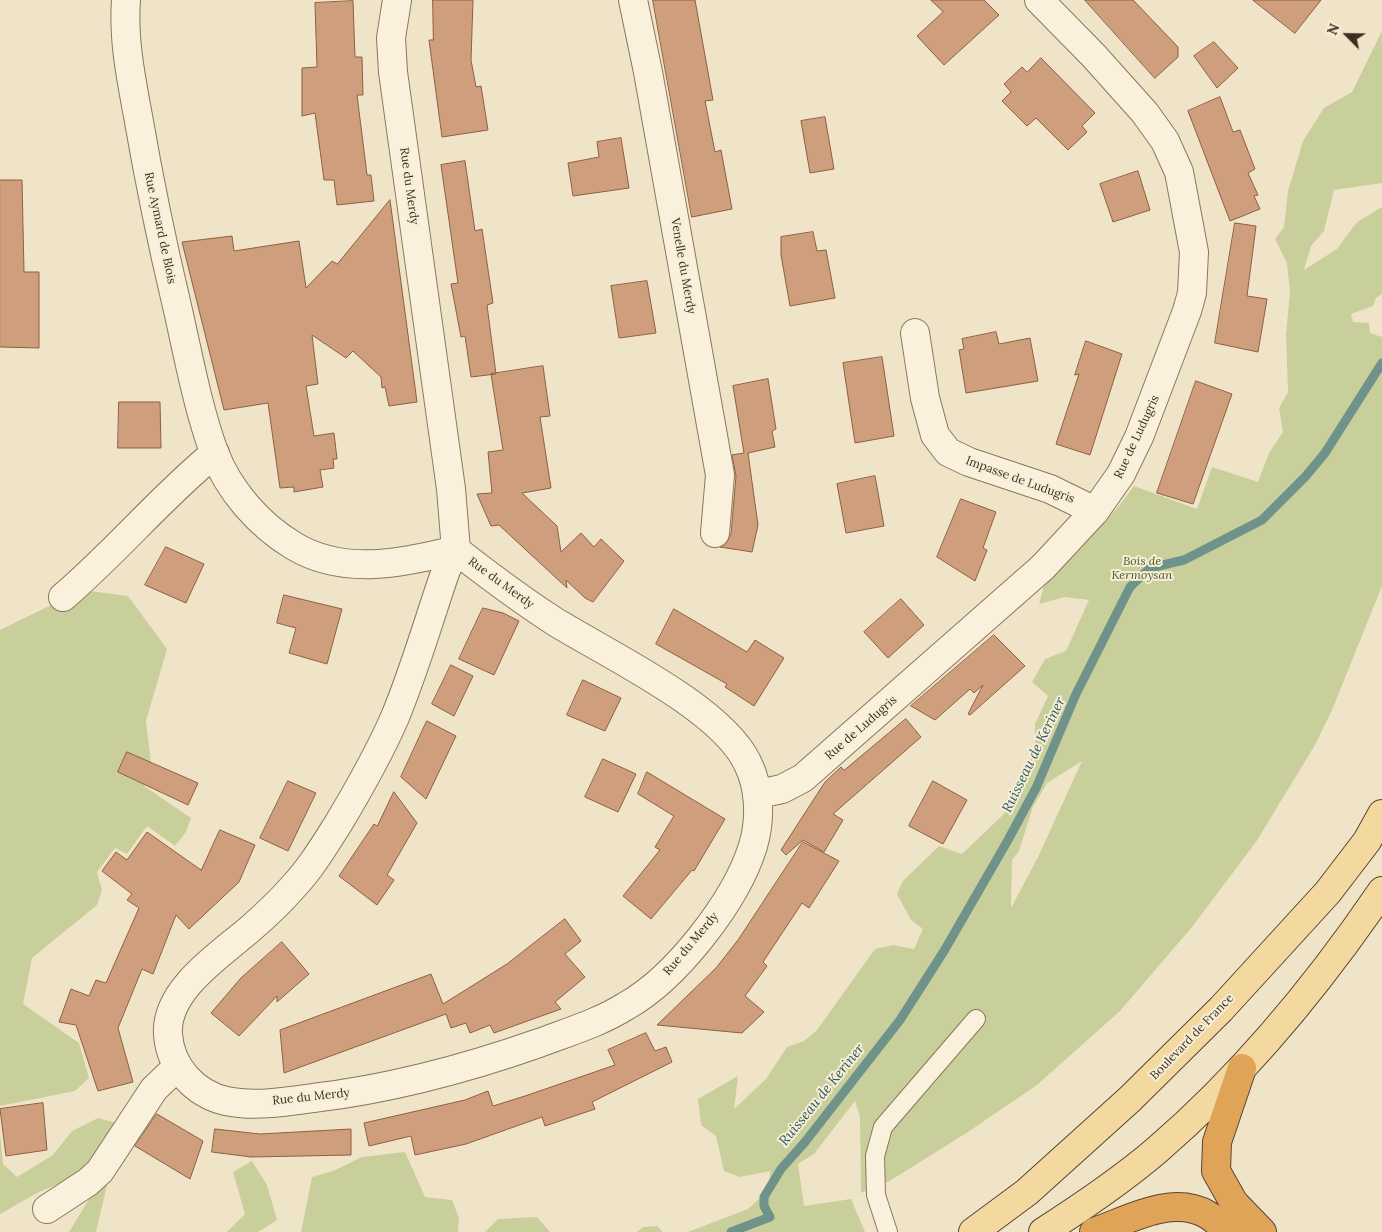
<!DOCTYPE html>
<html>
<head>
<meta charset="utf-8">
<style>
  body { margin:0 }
  #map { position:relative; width:1382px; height:1232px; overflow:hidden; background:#f0e4c8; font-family:Lora,serif }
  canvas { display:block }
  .north { position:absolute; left:1322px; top:10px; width:50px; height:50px; -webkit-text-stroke:4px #f7eed8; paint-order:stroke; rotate:293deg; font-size:14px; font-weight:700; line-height:20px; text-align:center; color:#3d2e20 }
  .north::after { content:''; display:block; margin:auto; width:18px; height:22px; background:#3d2e20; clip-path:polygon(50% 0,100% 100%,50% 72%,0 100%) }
</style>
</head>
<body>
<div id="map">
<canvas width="1382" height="1232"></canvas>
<div class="north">N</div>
</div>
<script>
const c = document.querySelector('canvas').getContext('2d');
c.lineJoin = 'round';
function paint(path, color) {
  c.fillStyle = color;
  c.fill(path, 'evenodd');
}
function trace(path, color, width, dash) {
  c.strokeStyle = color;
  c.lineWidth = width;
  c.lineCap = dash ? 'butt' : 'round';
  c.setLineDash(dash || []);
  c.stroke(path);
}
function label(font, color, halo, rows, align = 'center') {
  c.font = font + ' Lora,serif';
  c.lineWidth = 4;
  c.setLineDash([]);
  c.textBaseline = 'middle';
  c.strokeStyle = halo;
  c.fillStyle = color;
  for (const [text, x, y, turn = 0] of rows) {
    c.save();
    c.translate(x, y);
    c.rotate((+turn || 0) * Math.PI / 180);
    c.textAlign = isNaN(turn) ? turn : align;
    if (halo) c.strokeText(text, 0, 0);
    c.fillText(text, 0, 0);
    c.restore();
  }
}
paint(new Path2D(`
  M 1382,31 L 1382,183 L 1334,190 L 1324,231 L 1311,246 L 1304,270 L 1337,249 L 1357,222 L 1382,207 L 1382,294 L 1376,298 L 1373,306 L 1351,314 L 1353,322 L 1369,323 L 1370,333 L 1382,337 L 1382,586 L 1332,710 L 1315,745 L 1256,842 L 1192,927 L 1120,1011 L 1037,1085 L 968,1132 L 888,1182 L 861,1193 L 860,1117 L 855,1101 L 814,1154 L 798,1164 L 804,1206 L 851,1199 L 865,1232 L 688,1232 L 748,1209 L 769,1190 L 770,1171 L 740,1177 L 724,1171 L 716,1136 L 701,1125 L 698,1099 L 738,1076 L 734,1109 L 766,1079 L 787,1047 L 804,1041 L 817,1030 L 875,949 L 893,945 L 914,949 L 923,929 L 911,920 L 897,894 L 903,881 L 939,846 L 962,854 L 1007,811 L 1035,750 L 1035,724 L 1048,696 L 1032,682 L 1045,659 L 1066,651 L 1089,600 L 1065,597 L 1039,604 L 1044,586 L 1119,506 L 1134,486 L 1197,509 L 1212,467 L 1258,482 L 1269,453 L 1283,432 L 1279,408 L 1288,392 L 1286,335 L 1290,292 L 1287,263 L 1275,239 L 1284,227 L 1288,191 L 1303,141 L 1324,108 L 1352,92 ZM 1082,761 L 1039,855 L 1011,908 L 1012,860 L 1019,851 L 1033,807 L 1047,783 Z
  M 82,590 L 128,596 L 167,649 L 146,721 L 151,763 L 144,786 L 191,818 L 186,832 L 175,846 L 147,826 L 127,854 L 115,848 L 97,872 L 102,890 L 97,905 L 32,958 L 23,1004 L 79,1043 L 89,1078 L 75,1091 L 0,1106 L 0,630 Z
  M 98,1118 L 117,1123 L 91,1170 L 37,1193 L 0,1214 L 0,1134 L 3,1164 L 17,1177 L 53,1155 L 72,1131 Z
  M 405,1152 L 425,1197 L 452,1200 L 459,1218 L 458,1232 L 301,1232 L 312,1177 L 333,1171 L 362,1157 Z
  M 252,1161 L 267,1185 L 277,1220 L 258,1232 L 227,1232 L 245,1214 L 233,1172 Z
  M 99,1183 L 107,1185 L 96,1232 L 69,1232 Z
  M 537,1217 L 550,1232 L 485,1232 L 498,1219 Z
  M 657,1226 L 663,1232 L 637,1232 L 643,1227 Z`), '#c9cf9b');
trace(new Path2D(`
  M 731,1232 L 770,1217 L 764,1206 L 764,1197 L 781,1169 L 805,1142 L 900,1020 L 944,951 L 1008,840 L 1036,788 L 1076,694 L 1130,587 L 1150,568 L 1184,560 L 1262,520 L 1305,477 L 1325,453 L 1382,363`), '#6f938a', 9);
const building = new Path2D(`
  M 433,0 L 473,0 L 471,60 L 476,87 L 481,86 L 488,130 L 442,137 L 429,40 L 433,40 Z
  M 653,0 L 695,0 L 713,100 L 705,101 L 715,152 L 721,150 L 732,209 L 692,217 Z
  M 931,0 L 984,0 L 999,15 L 944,65 L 917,36 L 943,12 Z
  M 1085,0 L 1133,0 L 1178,47 L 1178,57 L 1155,78 Z
  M 1253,0 L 1321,0 L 1295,33 Z
  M 353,1 L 355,57 L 362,57 L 363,95 L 357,95 L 367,175 L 371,175 L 374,201 L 337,205 L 334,180 L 324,180 L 315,113 L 302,116 L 302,68 L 317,67 L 315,3 Z
  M 1214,42 L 1238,68 L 1217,88 L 1194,56 Z
  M 1041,58 L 1095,113 L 1082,126 L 1087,132 L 1068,150 L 1036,118 L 1027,126 L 1002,101 L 1011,92 L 1004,84 L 1022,67 L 1027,72 Z
  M 1220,97 L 1233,132 L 1240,130 L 1255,169 L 1248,173 L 1258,195 L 1254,196 L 1260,209 L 1230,221 L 1188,111 Z
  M 825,117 L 834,169 L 810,173 L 801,121 Z
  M 621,138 L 629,188 L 573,196 L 568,163 L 599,157 L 597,142 Z
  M 465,161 L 475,231 L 482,229 L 493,303 L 487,305 L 496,374 L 471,377 L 465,336 L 461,337 L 451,284 L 458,283 L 441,165 Z
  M 1138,171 L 1150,210 L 1113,222 L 1100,184 Z
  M 0,180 L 22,180 L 24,272 L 39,272 L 39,348 L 0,347 Z
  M 390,200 L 417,402 L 389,406 L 385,387 L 382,388 L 381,377 L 353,351 L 346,358 L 312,335 L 318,384 L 306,386 L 314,436 L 334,433 L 337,459 L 333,459 L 334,468 L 320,470 L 323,487 L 294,492 L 294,487 L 280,488 L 268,403 L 224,410 L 182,242 L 232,236 L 234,251 L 299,241 L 306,288 L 332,261 L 337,264 Z
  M 1235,223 L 1256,226 L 1247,296 L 1267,299 L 1258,352 L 1215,343 Z
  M 813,232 L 817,251 L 826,250 L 835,298 L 790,306 L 781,255 L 781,237 Z
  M 647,281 L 656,333 L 619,338 L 611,286 Z
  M 996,332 L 999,344 L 1030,338 L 1038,381 L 966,393 L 959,350 L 964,349 L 962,339 Z
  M 1086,341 L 1122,354 L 1090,455 L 1056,444 L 1079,374 L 1075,375 Z
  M 882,357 L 894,436 L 855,443 L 843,363 Z
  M 543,366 L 550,416 L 540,417 L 551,488 L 522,493 L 557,526 L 561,552 L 581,533 L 594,547 L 601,539 L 624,561 L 593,602 L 585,598 L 566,580 L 567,588 L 499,525 L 491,526 L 477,494 L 492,493 L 488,452 L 503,450 L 491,374 Z
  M 768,379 L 776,429 L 772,431 L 775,447 L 748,453 L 758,525 L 752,552 L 720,547 L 727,542 L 731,534 L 736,476 L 732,455 L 744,453 L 733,386 Z
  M 1196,381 L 1232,394 L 1193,504 L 1157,493 Z
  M 119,402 L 160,402 L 161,448 L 118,448 Z
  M 875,476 L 884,526 L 846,533 L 837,484 Z
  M 961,499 L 996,512 L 983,548 L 987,550 L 975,581 L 937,557 Z
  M 166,547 L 204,564 L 186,603 L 145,585 Z
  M 284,595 L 342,609 L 327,664 L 289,653 L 296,628 L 277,623 Z
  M 901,599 L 924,625 L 888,658 L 864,632 Z
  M 483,608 L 503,613 L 519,621 L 494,675 L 459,659 Z
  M 674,609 L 747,652 L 755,640 L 784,658 L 754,706 L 725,687 L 727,684 L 656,644 Z
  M 994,635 L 1025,666 L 970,715 L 968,714 L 983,685 L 974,693 L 970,689 L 935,720 L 911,706 Z
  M 451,665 L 473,676 L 454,716 L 432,704 Z
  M 583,680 L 621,698 L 605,731 L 567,715 Z
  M 906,719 L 921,737 L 833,814 L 843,820 L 824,852 L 803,840 L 786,855 L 781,850 L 825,782 L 841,767 L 844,770 Z
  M 427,721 L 456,736 L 426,799 L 401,777 Z
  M 127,752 L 198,783 L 188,805 L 118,772 Z
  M 603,759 L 636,774 L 618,812 L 585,797 Z
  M 647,772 L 725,819 L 694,871 L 692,870 L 651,919 L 623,896 L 660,850 L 655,847 L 674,816 L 638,794 Z
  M 288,781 L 316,793 L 288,851 L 260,838 Z
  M 933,781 L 967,800 L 943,844 L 909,826 Z
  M 394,792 L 417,823 L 387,875 L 394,880 L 377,905 L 339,876 L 374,824 L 377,826 Z
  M 220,830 L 255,845 L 239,882 L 189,929 L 176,915 L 153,974 L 142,969 L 118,1028 L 133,1082 L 98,1091 L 76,1025 L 59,1022 L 71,989 L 89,996 L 96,980 L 106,983 L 139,908 L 127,900 L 132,894 L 102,871 L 116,852 L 127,860 L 147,832 L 201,870 Z
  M 803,842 L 839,861 L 809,908 L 802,903 L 763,962 L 767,966 L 745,996 L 764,1012 L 742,1033 L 657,1025 L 716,968 L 738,940 Z
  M 565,919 L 581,941 L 565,954 L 585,977 L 555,1002 L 561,1009 L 494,1033 L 490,1025 L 470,1033 L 466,1023 L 451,1028 L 446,1014 L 284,1073 L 280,1030 L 431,974 L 443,1004 L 507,964 Z
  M 282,942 L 309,974 L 277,1002 L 277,996 L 239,1036 L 211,1013 L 241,978 Z
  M 646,1033 L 655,1051 L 666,1047 L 672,1062 L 592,1102 L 595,1109 L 545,1126 L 542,1117 L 466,1144 L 415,1155 L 411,1136 L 369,1146 L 364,1123 L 465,1100 L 488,1091 L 493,1106 L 525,1096 L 615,1065 L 608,1050 Z
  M 43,1103 L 47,1150 L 6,1156 L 0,1109 Z
  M 157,1114 L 203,1141 L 190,1179 L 135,1146 Z
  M 215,1129 L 260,1134 L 351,1129 L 351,1155 L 251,1157 L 212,1152 Z`);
paint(building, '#cf9f7d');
trace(building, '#8d5f41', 1);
const lane = new Path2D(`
  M 888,1232 L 876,1195 L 875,1156 L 883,1127 L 976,1019`);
const street = new Path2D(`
  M 126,0 C 123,39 131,78 138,116 C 149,180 162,243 177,306 C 188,354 197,405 214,452 C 229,491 259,525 294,546 C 344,576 403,563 456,550
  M 397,0 L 391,38 L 393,72 L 451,489 L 456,550 L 446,570 C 429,619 415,669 395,717 C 379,754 359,789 338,824 C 324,846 311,868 293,887 C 280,902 265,916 250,929 C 220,955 165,990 168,1034 C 170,1067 195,1094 226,1101 C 254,1107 285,1102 313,1098 C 390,1089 465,1069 539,1043 C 568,1032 599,1023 626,1006 C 676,978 736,901 753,846 C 761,819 760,787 747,762 C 720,707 607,654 554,621 C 520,599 488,575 456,550
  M 633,0 L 648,72 L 720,475 L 715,533
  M 915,333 L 925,398 L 935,435 L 948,452 L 969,462 L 1050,489 L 1095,511
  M 63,597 C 116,552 161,497 215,453
  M 758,794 L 782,789 L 803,778 L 1043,567 L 1095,511 L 1121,474 L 1139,437 L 1187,311 L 1192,293 L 1194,252 L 1179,172 L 1165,141 L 1145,113 L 1094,56 L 1039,0
  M 47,1209 L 88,1182 L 100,1171 L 154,1089 L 177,1067`);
const primary = new Path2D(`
  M 973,1232 L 1027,1192 L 1130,1099 L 1221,1009 L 1328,892 L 1367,841 L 1382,814
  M 1043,1232 C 1082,1207 1122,1180 1157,1150 C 1244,1075 1318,985 1382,891`);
const highway = new Path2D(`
  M 1242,1068 L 1217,1142 L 1216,1171 L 1234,1203 L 1262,1232
  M 1094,1232 C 1129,1220 1172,1194 1208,1215 C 1216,1220 1223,1227 1230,1232`);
trace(lane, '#8d765c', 20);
trace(street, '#8d765c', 30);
trace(primary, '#5b4430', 30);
trace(highway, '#5b4430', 30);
trace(lane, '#faf1dc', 18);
trace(street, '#faf1dc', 28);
trace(primary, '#f3d9a0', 28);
trace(highway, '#e0a458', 28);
label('12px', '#3d2e20', '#f7eed8', [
  ["Rue du Merdy",409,186,82],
  ["Rue Aymard de Blois",160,228,78],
  ["Venelle du Merdy",683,266,80],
  ["Rue de Ludugris",1137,437,-65],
  ["Impasse de Ludugris",1020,480,20],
  ["Rue du Merdy",501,583,36],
  ["Rue de Ludugris",861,728,-41],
  ["Rue du Merdy",691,944,-50],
  ["Boulevard de France",1192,1037,-46],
  ["Rue du Merdy",311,1097,-6]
]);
label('italic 12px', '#4d5a26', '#f7eed8', [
  ["Bois de",1142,562],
  ["Kermoysan",1142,576]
]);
label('italic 14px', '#2f5d5a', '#f7eed8', [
  ["Ruisseau de Keriner",1034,755,-64],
  ["Ruisseau de Keriner",822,1095,-51]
]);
</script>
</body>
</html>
